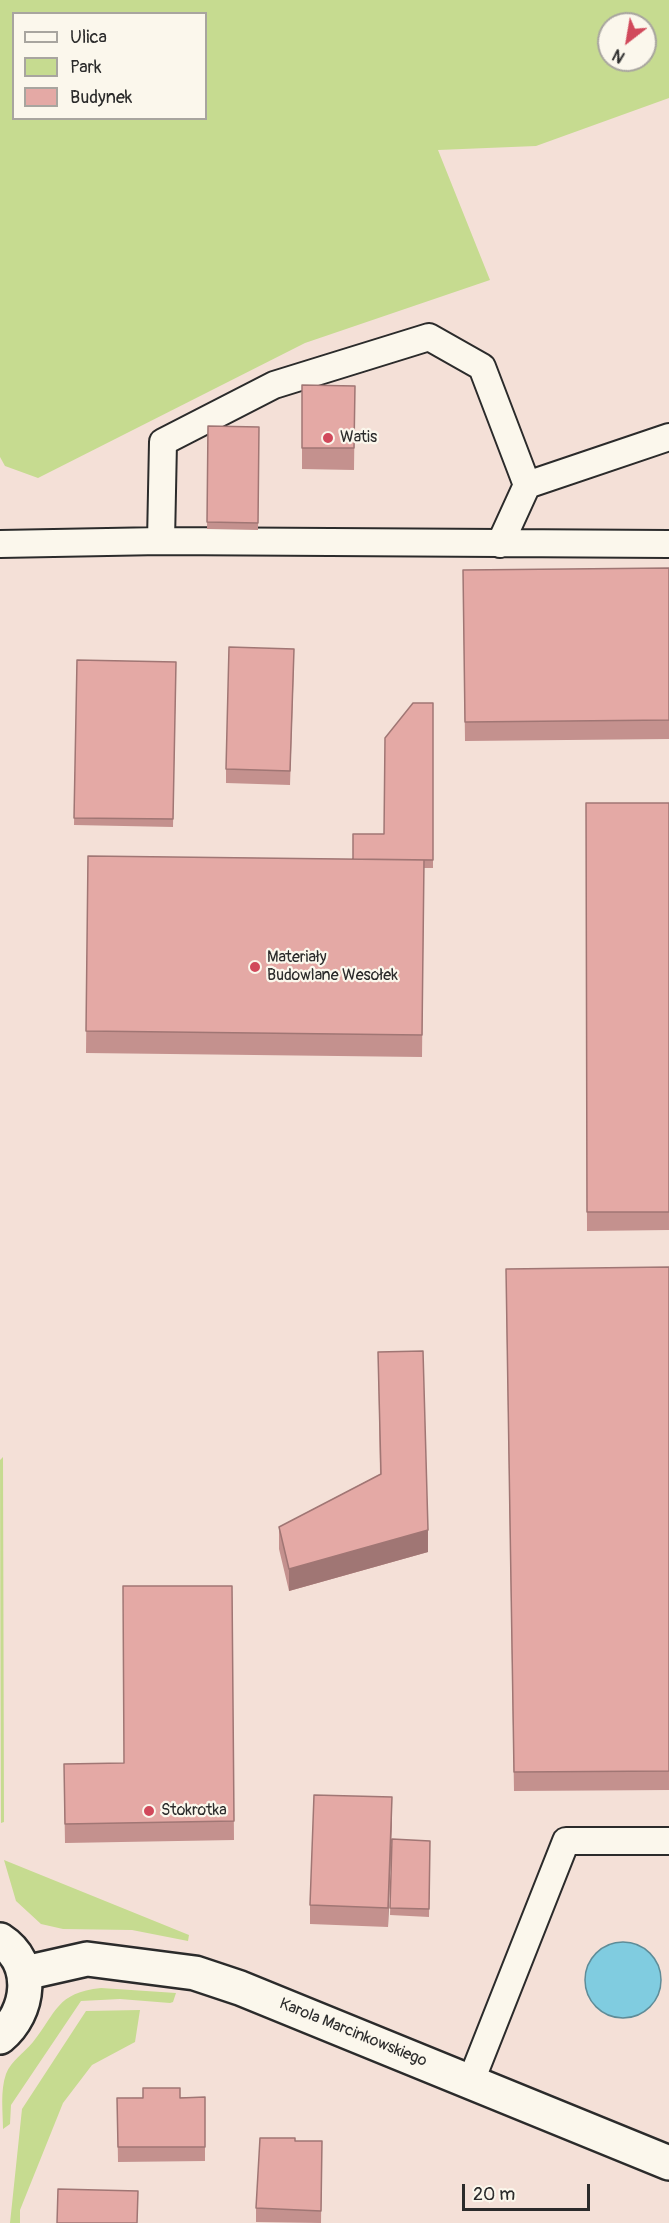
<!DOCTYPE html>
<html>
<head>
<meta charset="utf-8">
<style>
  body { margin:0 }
  #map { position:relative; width:669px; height:2223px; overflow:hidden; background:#f4e0d7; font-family:Pangolin,sans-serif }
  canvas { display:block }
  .legend { position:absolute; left:12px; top:12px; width:195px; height:108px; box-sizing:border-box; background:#fbf7ec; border:2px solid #a8a59f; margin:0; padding:8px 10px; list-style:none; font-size:18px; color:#2b2b2b }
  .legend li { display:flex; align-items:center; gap:12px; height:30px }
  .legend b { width:30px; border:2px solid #a8a59f }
  .north { position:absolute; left:597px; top:12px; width:60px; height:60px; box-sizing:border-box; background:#fbf7ec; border:2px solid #a8a59f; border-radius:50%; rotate:211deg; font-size:16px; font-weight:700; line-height:24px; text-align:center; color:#2b2b2b }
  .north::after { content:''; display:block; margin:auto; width:21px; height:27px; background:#d1495b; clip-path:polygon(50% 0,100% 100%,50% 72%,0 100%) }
  .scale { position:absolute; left:462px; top:2184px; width:128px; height:27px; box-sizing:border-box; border:3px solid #2b2b2b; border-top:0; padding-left:8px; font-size:18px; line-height:21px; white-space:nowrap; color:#2b2b2b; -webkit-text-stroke:4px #fbf7ec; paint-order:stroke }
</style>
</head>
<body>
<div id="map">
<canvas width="669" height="2223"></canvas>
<ul class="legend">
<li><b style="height:8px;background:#fbf7ec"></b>Ulica</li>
<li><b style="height:16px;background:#c6db90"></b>Park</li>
<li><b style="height:16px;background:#e4a9a5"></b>Budynek</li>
</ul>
<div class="north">N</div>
<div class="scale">20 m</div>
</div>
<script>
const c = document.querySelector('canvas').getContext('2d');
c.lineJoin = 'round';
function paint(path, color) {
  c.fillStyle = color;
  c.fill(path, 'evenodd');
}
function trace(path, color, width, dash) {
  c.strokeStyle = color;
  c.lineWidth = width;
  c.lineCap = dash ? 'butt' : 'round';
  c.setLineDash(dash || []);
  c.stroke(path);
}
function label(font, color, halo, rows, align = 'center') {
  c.font = font + ' Pangolin,sans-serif';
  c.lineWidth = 4.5;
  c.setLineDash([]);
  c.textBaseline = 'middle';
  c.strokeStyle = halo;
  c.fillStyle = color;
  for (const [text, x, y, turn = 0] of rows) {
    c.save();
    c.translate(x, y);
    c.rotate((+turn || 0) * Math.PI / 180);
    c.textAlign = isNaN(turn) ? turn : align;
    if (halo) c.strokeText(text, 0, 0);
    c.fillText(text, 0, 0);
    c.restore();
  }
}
paint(new Path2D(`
  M 0,0 L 669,0 L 669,98 L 536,146 L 438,150 L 490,280 L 305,343 L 38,478 L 5,466 L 0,457 ZM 14,14 L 206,14 L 206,118 L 14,118 ZM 609,24 L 645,24 L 645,60 L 609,60 Z
  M 3,1457 L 4,1822 L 1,1823 L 0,1460 Z
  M 4,1860 L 189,1935 L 188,1941 L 132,1930 L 63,1929 L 41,1924 L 16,1901 Z
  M 101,1988 L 176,1993 L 173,2002 L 170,2003 L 120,1999 L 81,2001 L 11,2105 L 10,2124 L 3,2129 C 3,2112 0,2091 6,2074 C 11,2061 24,2053 33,2042 C 57,2012 56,1993 101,1988 Z
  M 140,2010 L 135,2042 L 92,2065 L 63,2103 L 20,2210 L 20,2223 L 10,2223 L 22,2109 L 86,2011 Z`), '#c6db90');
const water = new Path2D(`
  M585 1980a38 38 0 1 1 76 0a38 38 0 1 1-76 0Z`);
paint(water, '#80cce0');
trace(water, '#5e8c98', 1.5);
const lane = new Path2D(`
  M 161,541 L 163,442 L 274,385 L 429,337 L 482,367 L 527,485
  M 0,544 L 161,541 L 669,544
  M 500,544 L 527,485 L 669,437
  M 471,2081 L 566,1841 L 669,1841`);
const street = new Path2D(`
  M 25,1973 L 87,1959 L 195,1973 L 240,1988 L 669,2163`);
const secondary = new Path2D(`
  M 0,1940 C 36,1963 30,2012 0,2037`);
trace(lane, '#2b2b2b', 30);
trace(street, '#2b2b2b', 38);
trace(secondary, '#2b2b2b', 38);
trace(lane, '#fbf7ec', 26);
trace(street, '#fbf7ec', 33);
trace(secondary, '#fbf7ec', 33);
paint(new Path2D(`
  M 302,385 L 355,386 L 354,470 L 302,469 Z
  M 208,426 L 259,427 L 258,530 L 207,529 Z
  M 669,568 L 669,739 L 465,741 L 463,570 Z
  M 77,660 L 176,662 L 173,827 L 74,825 Z
  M 294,663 L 290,785 L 226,783 L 226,769 Z
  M 433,703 L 433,868 L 424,868 L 422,1057 L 86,1053 L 88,856 L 353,859 L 384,834 Z
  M 586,803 L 669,803 L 669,1230 L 587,1231 Z
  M 669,1267 L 669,1790 L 514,1791 L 506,1288 Z
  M 378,1352 L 428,1552 L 289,1591 L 279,1549 L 279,1527 L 380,1474 Z
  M 232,1586 L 234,1840 L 65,1843 L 64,1783 L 124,1763 Z
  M 392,1816 L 388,1927 L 310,1924 L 310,1905 Z
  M 392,1839 L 430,1841 L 429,1917 L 390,1915 Z
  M 205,2097 L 205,2161 L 118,2162 L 117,2098 Z
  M 295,2141 L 322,2141 L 321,2223 L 256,2222 L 256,2208 Z`), '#c4918e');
paint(new Path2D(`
  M 428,1530 L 428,1552 L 289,1591 L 289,1569 Z
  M 392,1797 L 392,1816 L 388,1927 L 388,1908 Z`), '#a07674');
const building = new Path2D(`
  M 302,385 L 355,386 L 354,448 L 302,448 Z
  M 208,426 L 259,427 L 258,523 L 207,522 Z
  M 669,568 L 669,720 L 465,722 L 463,570 Z
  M 229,647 L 294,649 L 290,771 L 226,769 Z
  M 77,660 L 176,662 L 173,819 L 74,818 Z
  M 413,703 L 433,703 L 433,860 L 353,859 L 353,834 L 384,834 L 385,738 Z
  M 586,803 L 669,803 L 669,1212 L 587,1212 Z
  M 88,856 L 424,860 L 422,1035 L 86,1031 Z
  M 669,1267 L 669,1771 L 514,1772 L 506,1269 Z
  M 423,1351 L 428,1530 L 289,1569 L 279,1527 L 381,1474 L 378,1352 Z
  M 123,1586 L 232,1586 L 234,1821 L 65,1824 L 64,1764 L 124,1763 Z
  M 314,1795 L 392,1797 L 388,1908 L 310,1905 Z
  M 392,1839 L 430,1841 L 429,1909 L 390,1908 Z
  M 143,2088 L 180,2088 L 180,2098 L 205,2097 L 205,2147 L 118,2147 L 117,2098 L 143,2098 Z
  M 260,2138 L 295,2138 L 295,2141 L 322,2141 L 321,2211 L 256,2208 Z
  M 58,2189 L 138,2191 L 137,2223 L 57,2223 Z`);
paint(building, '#e4a9a5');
trace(building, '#a07674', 1.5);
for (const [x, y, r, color] of [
  [328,438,6,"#d1495b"],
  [255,967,6,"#d1495b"],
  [149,1811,6,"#d1495b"]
]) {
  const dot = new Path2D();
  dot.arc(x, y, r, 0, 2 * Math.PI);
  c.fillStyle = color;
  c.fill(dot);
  trace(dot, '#fbf7ec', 2);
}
label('16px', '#2b2b2b', '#fbf7ec', [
  ["Watis",340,438],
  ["Materiały",267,958],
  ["Budowlane Wesołek",267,976],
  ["Stokrotka",161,1811]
], 'left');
label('16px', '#2b2b2b', '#fbf7ec', [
  ["Karola Marcinkowskiego",353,2033,22]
]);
</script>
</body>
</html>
